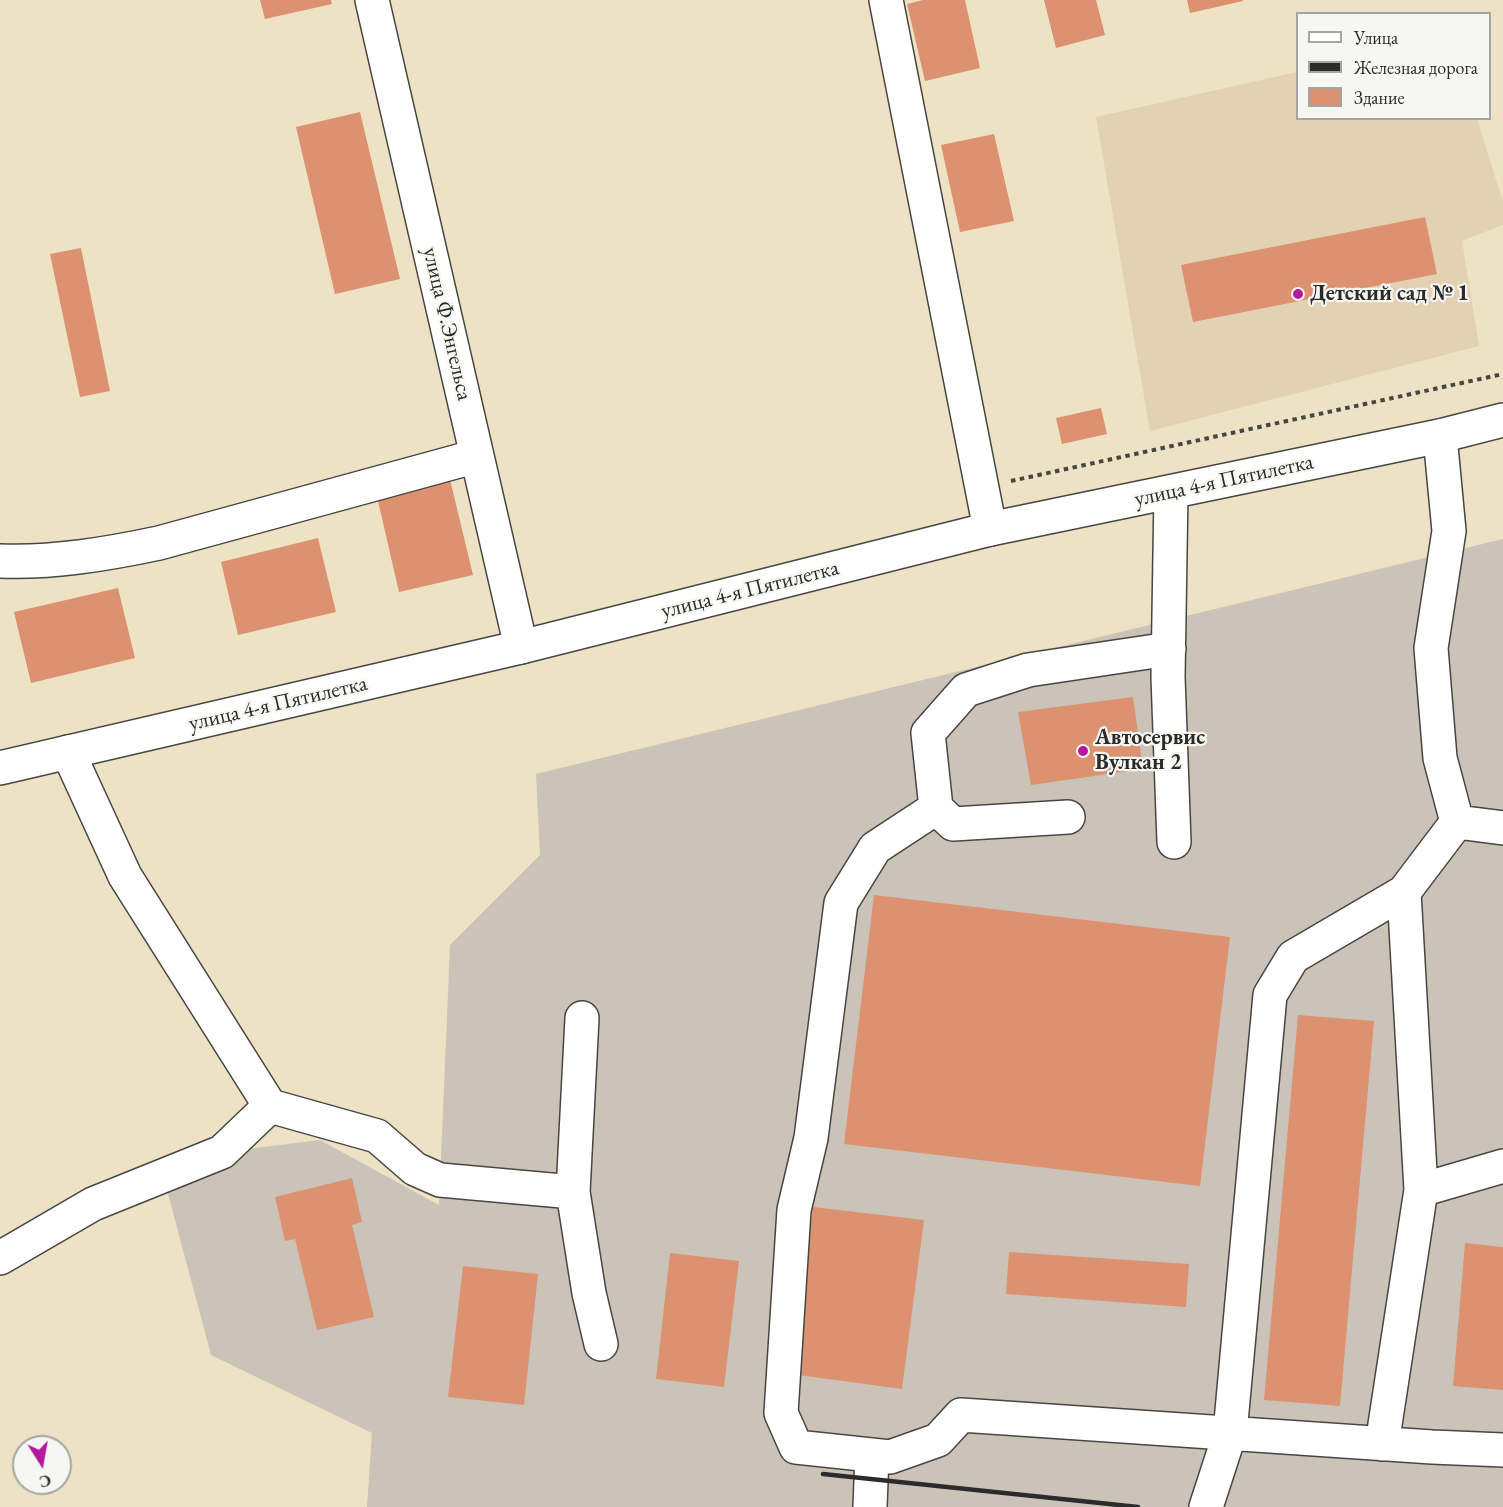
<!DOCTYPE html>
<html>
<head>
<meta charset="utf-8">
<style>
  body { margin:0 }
  #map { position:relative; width:1503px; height:1507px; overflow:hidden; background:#ede2c4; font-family:"EB Garamond",serif }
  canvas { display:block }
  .legend { position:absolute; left:1296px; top:12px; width:195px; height:108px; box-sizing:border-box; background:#f6f6f2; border:2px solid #a5a5a2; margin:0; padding:8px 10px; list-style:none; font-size:18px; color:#2b2b2b }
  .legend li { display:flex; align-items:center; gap:12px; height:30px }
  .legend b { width:30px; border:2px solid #a5a5a2 }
  .north { position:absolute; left:12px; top:1435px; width:60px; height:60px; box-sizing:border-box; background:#f6f6f2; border:2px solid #a5a5a2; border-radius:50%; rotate:169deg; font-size:16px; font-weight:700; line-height:24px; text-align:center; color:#2b2b2b }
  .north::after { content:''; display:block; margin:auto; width:21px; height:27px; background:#b5179e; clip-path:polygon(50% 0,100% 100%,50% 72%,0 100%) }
</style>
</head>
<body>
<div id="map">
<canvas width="1503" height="1507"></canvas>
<ul class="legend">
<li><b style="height:8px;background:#fff"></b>Улица</li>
<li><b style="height:8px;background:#2b2b2b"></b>Железная дорога</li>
<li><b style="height:16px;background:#dc9270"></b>Здание</li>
</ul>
<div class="north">С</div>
</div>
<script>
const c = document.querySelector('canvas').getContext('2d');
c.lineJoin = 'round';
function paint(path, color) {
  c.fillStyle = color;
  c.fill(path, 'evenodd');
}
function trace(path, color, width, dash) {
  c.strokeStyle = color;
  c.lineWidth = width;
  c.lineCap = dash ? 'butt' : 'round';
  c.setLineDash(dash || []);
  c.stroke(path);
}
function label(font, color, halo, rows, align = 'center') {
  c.font = font + ' "EB Garamond",serif';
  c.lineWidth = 4.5;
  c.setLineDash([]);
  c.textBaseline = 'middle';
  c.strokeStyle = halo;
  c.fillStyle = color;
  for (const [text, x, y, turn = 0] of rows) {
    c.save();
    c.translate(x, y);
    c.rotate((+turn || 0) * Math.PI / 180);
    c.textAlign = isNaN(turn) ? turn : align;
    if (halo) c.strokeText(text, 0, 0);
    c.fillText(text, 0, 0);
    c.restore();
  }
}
paint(new Path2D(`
  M 1297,72 L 1298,118 L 1477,119 L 1503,202 L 1503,225 L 1462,241 L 1479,346 L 1150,431 L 1096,117 Z`), '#e3d1b4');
paint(new Path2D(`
  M 1503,539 L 1503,1507 L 367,1507 L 372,1433 L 211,1355 L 159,1160 L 320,1140 L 439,1205 L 450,945 L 540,855 L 536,774 Z`), '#cbc3b8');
paint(new Path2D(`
  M 260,0 L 331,0 L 332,4 L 265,19 Z
  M 923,0 L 965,0 L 980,68 L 925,81 L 907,4 Z
  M 1044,0 L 1096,0 L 1105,35 L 1056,48 Z
  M 1187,0 L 1243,0 L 1243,1 L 1190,13 Z
  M 360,112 L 400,279 L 335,294 L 296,127 Z
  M 994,134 L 1014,221 L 960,232 L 941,145 Z
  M 1425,217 L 1437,274 L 1193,322 L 1181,265 Z
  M 81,248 L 110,391 L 80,397 L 50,254 Z
  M 1101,408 L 1107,434 L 1062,444 L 1056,418 Z
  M 448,471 L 473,575 L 399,592 L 375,488 Z
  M 318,538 L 336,612 L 238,635 L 221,562 Z
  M 118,588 L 135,658 L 31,683 L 14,612 Z
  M 1133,697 L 1143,769 L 1031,785 L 1018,712 Z
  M 874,895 L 1230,937 L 1200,1186 L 844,1144 Z
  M 1298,1015 L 1374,1021 L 1340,1406 L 1264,1400 Z
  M 352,1178 L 362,1222 L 352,1225 L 374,1317 L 317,1330 L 295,1239 L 285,1241 L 275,1197 Z
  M 813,1207 L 924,1220 L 902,1389 L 791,1374 Z
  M 1465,1243 L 1503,1247 L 1503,1390 L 1453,1386 Z
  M 1009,1252 L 1189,1264 L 1186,1307 L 1006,1294 Z
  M 670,1253 L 739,1261 L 724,1387 L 656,1379 Z
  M 463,1266 L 538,1274 L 524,1405 L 448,1397 Z`), '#dc9270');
const minor = new Path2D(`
  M 372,0 L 521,647
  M 886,0 L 990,529
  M 1171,492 L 1168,677 L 1174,842
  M 0,561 C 53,563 107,554 159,543 L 477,456
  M 68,752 L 125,876 L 270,1106 L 377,1136 L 415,1169 L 440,1180 L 573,1192
  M 936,808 L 875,848 L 841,903 L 811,1138 L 794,1210 L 781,1413 L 796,1447 L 890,1457 L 938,1440 L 961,1415 L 1432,1447 L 1503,1450
  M 1068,817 L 953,824 L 936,808 L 928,733 L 966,690 L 1028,670 L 1169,649
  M 1457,822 L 1503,828
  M 582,1018 L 573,1192 L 589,1293 L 601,1344
  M 1421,1190 L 1503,1166
  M 0,1258 L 93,1204 L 222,1152 L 270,1106
  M 1382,1444 L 1421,1190 L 1404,892
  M 870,1507 L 872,1455
  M 1206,1507 L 1230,1433 L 1270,995 L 1293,957 L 1404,892 L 1457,822 L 1440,758 L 1431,648 L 1449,531 L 1440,436`);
const major = new Path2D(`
  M 0,768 L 521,647 L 990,529 L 1440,436 L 1503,420`);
trace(minor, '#484642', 36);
trace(major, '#484642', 36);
trace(new Path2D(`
  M 1011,481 L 1503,374`), '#484642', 4, [4.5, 4.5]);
trace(minor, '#fff', 33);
trace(major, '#fff', 33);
trace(new Path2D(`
  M 823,1474 L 1138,1507`), '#2b2b2b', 4.5);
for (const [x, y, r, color] of [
  [1298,294,6,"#b5179e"],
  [1083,751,6,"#b5179e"]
]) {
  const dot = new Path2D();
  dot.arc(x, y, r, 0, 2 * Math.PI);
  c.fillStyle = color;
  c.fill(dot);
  trace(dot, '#f6f6f2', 2);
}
label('bold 22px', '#2b2b2b', '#f6f6f2', [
  ["Детский сад № 1",1310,294],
  ["Автосервис",1095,738],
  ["Вулкан 2",1095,763]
], 'left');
label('22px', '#2b2b2b', '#f6f6f2', [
  ["улица Ф.Энгельса",447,324,77],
  ["улица 4-я Пятилетка",1224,481,-12],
  ["улица 4-я Пятилетка",750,590,-14],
  ["улица 4-я Пятилетка",278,704,-13]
]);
</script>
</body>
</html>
